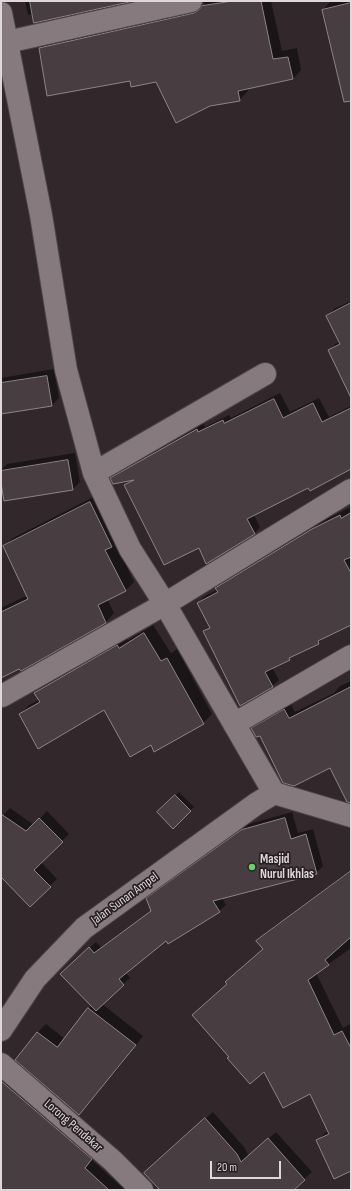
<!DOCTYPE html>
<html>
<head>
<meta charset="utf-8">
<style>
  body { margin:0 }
  #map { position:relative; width:352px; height:1191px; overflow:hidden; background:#32282c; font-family:"Sofia Sans Condensed",sans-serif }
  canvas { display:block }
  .frame { position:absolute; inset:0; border:2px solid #ded8da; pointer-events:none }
  .scale { position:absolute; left:210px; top:1161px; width:71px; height:18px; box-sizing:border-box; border:2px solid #ded8da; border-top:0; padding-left:5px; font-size:12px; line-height:14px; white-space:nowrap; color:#ded8da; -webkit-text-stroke:3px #281f22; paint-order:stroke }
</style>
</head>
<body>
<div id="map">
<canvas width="352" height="1191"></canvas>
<div class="frame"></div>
<div class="scale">20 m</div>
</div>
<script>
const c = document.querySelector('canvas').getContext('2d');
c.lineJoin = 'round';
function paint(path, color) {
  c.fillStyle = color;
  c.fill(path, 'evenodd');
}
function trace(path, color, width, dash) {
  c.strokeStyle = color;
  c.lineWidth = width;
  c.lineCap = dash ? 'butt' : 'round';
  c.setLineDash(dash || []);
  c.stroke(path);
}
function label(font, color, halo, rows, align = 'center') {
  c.font = font + ' "Sofia Sans Condensed",sans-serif';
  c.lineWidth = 3.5;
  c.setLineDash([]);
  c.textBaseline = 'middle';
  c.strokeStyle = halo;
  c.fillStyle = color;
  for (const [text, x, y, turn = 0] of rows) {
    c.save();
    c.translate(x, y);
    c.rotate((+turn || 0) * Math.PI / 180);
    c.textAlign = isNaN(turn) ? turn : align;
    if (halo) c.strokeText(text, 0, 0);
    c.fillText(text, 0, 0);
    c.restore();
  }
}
paint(new Path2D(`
  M 25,1 L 129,1 L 28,15 Z
  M 204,1 L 271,1 L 282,51 L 297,48 L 301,70 L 293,79 L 247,88 L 248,91 L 239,100 L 157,81 L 131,80 L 40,48 L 49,39 L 204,5 Z
  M 336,1 L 351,1 L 351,79 L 323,10 L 330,2 Z
  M 351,301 L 351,396 L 329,351 L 335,344 L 340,342 L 328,316 L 334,309 Z
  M 54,369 L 59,398 L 52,405 L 1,413 L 1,378 Z
  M 280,393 L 290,412 L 319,398 L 329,417 L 351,406 L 351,469 L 309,487 L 254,515 L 260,527 L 254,534 L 199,547 L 125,486 L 131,480 L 111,478 L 118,472 L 203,423 L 205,427 L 229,415 L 231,418 Z
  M 75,453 L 80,482 L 73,489 L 1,476 L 1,470 L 7,464 Z
  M 99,494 L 120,537 L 115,542 L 134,582 L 125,591 L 107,599 L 114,613 L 106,622 L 21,670 L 20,668 L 1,677 L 1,608 L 28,595 L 4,546 L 13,538 Z
  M 351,507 L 351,624 L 324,637 L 319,643 L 293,655 L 289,659 L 272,667 L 279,680 L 272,686 L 204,632 L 210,626 L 198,603 L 205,596 L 217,590 L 217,588 L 223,581 L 320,522 Z
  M 153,625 L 171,653 L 177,649 L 212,714 L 203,723 L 151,744 L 104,708 L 20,714 L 29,705 L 39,700 L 35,693 L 44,684 L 126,637 L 128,640 Z
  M 351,681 L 351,801 L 331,767 L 260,734 L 252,729 L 259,722 L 291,704 L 295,712 L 334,693 L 340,686 Z
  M 179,792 L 194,807 L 173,827 L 158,812 Z
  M 10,808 L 34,825 L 47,811 L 69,834 L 41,862 L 57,879 L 30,905 L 1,876 L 1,818 Z
  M 292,812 L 298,833 L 313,829 L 323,866 L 316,873 L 222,898 L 226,905 L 219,911 L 166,939 L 125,972 L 130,978 L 102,1004 L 143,1036 L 117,1070 L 109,1078 L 87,1106 L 79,1114 L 17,1060 L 38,1032 L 46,1024 L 65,1039 L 92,1005 L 68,968 L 96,942 L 101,947 L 152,910 L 148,899 L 154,892 L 249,824 Z
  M 351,870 L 351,948 L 316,973 L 343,1028 L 350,1024 L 351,1026 L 351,1170 L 317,1141 L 325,1133 L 328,1131 L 310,1093 L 264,1070 L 230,1056 L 228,984 L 264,949 L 258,941 L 266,933 Z
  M 9,1073 L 99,1151 L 92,1160 L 125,1190 L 1,1190 L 1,1081 Z
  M 213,1112 L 244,1147 L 249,1156 L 276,1132 L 312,1172 L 292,1190 L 161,1190 L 153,1166 Z`), '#0007');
const building = new Path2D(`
  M 30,1 L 134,1 L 34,23 Z
  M 233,1 L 261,1 L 273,59 L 288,57 L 293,79 L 238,91 L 240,101 L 210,106 L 176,123 L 156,82 L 131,87 L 130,81 L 47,96 L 39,48 L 194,13 L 199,10 L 202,6 Z
  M 351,3 L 351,101 L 344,102 L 322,10 Z
  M 351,303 L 351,398 L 328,350 L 340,344 L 326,316 Z
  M 47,376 L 52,406 L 1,414 L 1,383 Z
  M 274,399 L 283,418 L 313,403 L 322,422 L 351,408 L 351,469 L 310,491 L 308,488 L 247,519 L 255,534 L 206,564 L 199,548 L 164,565 L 124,485 L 134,480 L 113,484 L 110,478 L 197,429 L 198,432 L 223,420 L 224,423 Z
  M 68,460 L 73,490 L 4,501 L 1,483 L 1,471 Z
  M 90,502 L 112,547 L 105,550 L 126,591 L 98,605 L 106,623 L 21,671 L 19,669 L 1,678 L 1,612 L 28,599 L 3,546 Z
  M 351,513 L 351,557 L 344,560 L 351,573 L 351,625 L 318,641 L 319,644 L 289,658 L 290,660 L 265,672 L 273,687 L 240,706 L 203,631 L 210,628 L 197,603 L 218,592 L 215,588 L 312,529 L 340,515 L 341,518 Z
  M 144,633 L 161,661 L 167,658 L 204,724 L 154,752 L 151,745 L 130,757 L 104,710 L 38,749 L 19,714 L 40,702 L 34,693 L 117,645 L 119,648 Z
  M 351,687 L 351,803 L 347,802 L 330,768 L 294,786 L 283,783 L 260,736 L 256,737 L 251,728 L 284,709 L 289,718 Z
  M 175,795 L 191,811 L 173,829 L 157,812 Z
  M 1,814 L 26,831 L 39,818 L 63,842 L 34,870 L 51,887 L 30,907 L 1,877 Z
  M 285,818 L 291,839 L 306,834 L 317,874 L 213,901 L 220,912 L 168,944 L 166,941 L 119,979 L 124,985 L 96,1011 L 60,974 L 89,947 L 94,953 L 151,911 L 146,898 L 241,830 Z
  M 351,871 L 351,937 L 325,960 L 329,965 L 308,980 L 334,1035 L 342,1031 L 351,1048 L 351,1171 L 334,1179 L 316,1140 L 329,1134 L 310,1094 L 283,1108 L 264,1072 L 250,1084 L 227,1058 L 229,1057 L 192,1015 L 227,984 L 225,982 L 263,949 L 256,941 Z
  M 88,1008 L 136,1045 L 79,1115 L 15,1060 L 37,1032 L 57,1047 Z
  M 1,1081 L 92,1159 L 85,1168 L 109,1190 L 1,1190 Z
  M 205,1118 L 237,1154 L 241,1162 L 268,1138 L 305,1180 L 294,1190 L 160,1190 L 144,1173 Z`);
paint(building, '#483d41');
trace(building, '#8f8387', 1);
const street = new Path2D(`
  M 1,13 L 41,215 L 66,370 L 94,473 L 130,549 L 165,604 L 274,793 L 351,816
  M 7,42 L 191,1
  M 94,473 L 265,374
  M 2,696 L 165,604 L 351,490
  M 234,724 L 351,656
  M 1,1030 L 35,979 L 84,928 L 256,804 L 274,793
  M 1,1064 L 113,1161 L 142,1190`);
trace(street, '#4d4547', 24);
trace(street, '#867a7e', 22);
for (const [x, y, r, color] of [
  [252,867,4,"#64d467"]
]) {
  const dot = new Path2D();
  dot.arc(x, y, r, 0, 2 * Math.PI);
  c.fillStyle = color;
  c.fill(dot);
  trace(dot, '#281f22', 1.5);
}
label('bold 13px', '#ded8da', '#281f22', [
  ["Masjid",260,860],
  ["Nurul Ikhlas",260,875]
], 'left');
label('13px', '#ded8da', '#281f22', [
  ["Jalan Sunan Ampel",125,899,-36],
  ["Lorong Pendekar",73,1126,41]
]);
</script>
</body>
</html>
